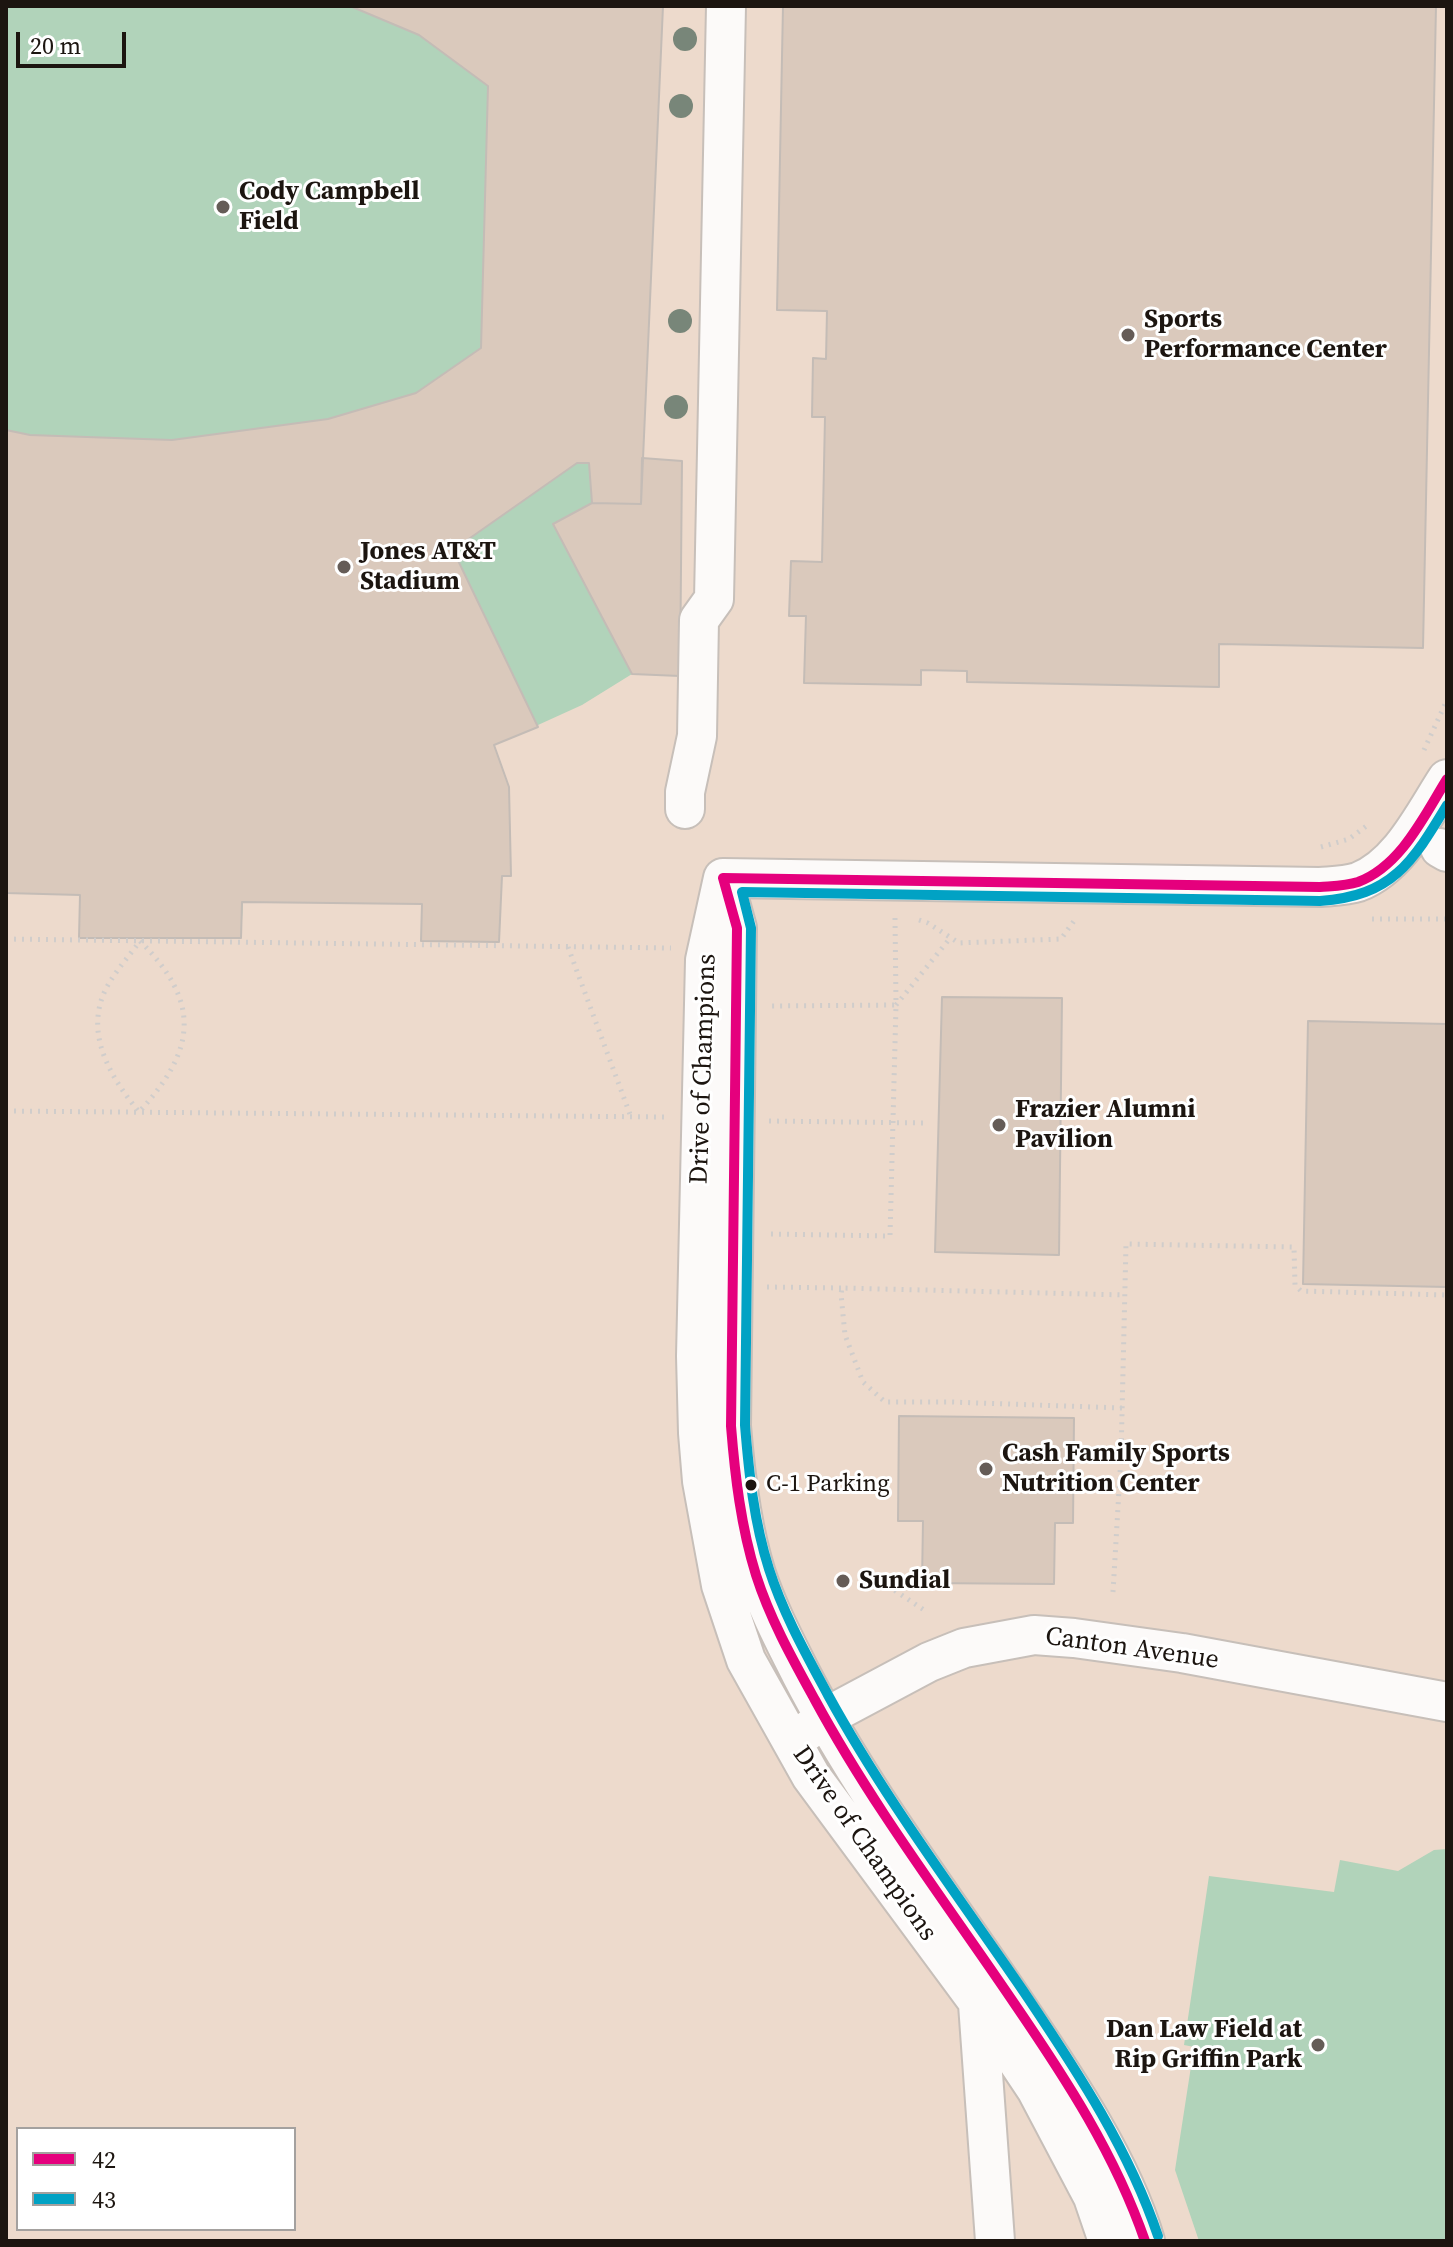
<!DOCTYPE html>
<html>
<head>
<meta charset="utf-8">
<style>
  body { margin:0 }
  #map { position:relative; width:1453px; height:2247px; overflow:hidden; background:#ece1da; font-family:"Source Serif 4",serif }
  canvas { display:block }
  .frame { position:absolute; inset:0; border:8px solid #1c1510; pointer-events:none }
  .legend { position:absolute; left:16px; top:2127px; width:280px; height:104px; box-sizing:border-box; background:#fff; border:2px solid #a4a19f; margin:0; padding:10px 14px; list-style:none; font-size:24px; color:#1c1510 }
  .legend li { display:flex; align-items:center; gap:16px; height:40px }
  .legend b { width:40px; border:2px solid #a4a19f }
  .scale { position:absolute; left:16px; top:32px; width:110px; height:36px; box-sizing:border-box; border:4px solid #1c1510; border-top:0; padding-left:10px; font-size:24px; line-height:28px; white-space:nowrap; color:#1c1510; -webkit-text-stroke:6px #fff; paint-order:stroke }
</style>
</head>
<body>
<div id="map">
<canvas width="1453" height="2247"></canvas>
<div class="frame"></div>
<ul class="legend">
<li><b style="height:10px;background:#e5007d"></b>42</li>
<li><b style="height:10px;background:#01a2c4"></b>43</li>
</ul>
<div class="scale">20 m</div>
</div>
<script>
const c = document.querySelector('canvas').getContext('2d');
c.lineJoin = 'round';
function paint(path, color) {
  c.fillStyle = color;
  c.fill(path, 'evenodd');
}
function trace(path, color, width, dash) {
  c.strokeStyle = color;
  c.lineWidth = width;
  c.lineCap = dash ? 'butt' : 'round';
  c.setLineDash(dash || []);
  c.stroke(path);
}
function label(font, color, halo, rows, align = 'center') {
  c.font = font + ' "Source Serif 4",serif';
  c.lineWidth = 6;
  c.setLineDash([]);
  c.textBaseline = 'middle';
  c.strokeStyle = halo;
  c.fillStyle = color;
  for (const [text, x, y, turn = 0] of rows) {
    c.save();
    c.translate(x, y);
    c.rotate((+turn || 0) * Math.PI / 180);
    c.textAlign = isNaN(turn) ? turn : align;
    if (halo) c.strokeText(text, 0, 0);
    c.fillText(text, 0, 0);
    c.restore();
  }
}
paint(new Path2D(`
  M 6,6 L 1447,6 L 1447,2241 L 6,2241 ZM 18,2129 L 294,2129 L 294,2229 L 18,2229 Z`), '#eddacc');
paint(new Path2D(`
  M 6,6 L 663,6 L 642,458 L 682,461 L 680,676 L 632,674 L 582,705 L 494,745 L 509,787 L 511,876 L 502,876 L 499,942 L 421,941 L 421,904 L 243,902 L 241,938 L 79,938 L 80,895 L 6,893 Z
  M 1447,1849 L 1447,2241 L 1199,2241 L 1175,2170 L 1194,2047 L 1184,2045 L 1209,1876 L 1334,1892 L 1340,1860 L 1398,1871 L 1434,1850 Z`), '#b1d3ba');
const building = new Path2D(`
  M 350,6 L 663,6 L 641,504 L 592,503 L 589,463 L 577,463 L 453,550 L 538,727 L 494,745 L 509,787 L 511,876 L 502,876 L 499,942 L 421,941 L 422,904 L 242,902 L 241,938 L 79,938 L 80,895 L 6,893 L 6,430 L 30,435 L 172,440 L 328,419 L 416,393 L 481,348 L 488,86 L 419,35 Z
  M 783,6 L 1436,6 L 1423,648 L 1219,644 L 1219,687 L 967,682 L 967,671 L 921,670 L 921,685 L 804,683 L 806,616 L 789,616 L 791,561 L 822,562 L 825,417 L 812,417 L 813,358 L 826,359 L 827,311 L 777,310 Z
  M 642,458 L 682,461 L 680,676 L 632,674 L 553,524 L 592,503 L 641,504 Z
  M 942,997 L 1062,998 L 1059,1255 L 935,1252 Z
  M 1308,1021 L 1447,1024 L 1447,1287 L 1303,1284 Z
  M 899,1416 L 1074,1418 L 1073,1523 L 1055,1523 L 1054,1584 L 922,1583 L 923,1521 L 898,1521 Z`);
paint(building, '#dac9bc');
trace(building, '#c4bcb6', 2);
const minor = new Path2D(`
  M 685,809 L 685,792 L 697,736 L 699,620 L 714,599 L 726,6
  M 1440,848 L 1447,852
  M 723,878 L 705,960 L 696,1356 L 698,1433 L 702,1481 L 721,1585 L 746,1660 L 811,1776 L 978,2002 L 1036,2089 L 1093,2197 L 1108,2241
  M 723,878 L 1320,887 C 1332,886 1346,886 1358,882 C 1400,866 1424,814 1447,779
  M 726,888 L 737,928 L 731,1426 C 735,1475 741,1527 756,1574 C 767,1608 785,1642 801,1674 C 863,1794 946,1901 1021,2013 C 1067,2081 1122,2163 1145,2241
  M 806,1732 L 824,1718 L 929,1662 L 964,1648 L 1034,1635 L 1074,1638 L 1182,1653 L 1447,1702
  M 978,2004 L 995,2241`);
trace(minor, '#c7bfb9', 42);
trace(new Path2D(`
  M 1424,750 L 1447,700
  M 1321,847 L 1349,839 L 1369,824
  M 895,918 L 896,1004
  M 1372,919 L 1447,919
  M 919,920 L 928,923 L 959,943 L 1061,939 L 1074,921
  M 6,939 L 671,948
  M 140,941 C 202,1003 196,1050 139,1112 C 114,1081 87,1041 102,998 C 109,978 127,959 140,941 Z
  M 568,947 L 631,1117
  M 896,1005 L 951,937
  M 6,1111 L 665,1117
  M 769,1121 L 926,1123
  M 771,1234 L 890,1236 L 896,1005 L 771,1006
  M 767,1287 L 841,1288
  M 1122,1408 L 951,1402 L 885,1402 L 863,1382 L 845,1335 L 841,1294 L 842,1288 L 1125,1295
  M 872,1583 L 891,1588 L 927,1612
  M 1113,1592 L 1121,1456 L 1126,1244 L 1294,1247 L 1295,1285 L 1301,1291 L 1447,1295`), '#d0cdcb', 5, [2, 6]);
trace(minor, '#fcfaf9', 38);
trace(new Path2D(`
  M 1145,2241 C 1115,2154 1066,2079 1014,2003 C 947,1904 873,1807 815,1700 C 793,1660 770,1619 756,1575 C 741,1527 735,1476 731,1426 L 737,928 L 723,878 L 1320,887 C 1332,886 1346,886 1358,882 C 1401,866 1424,816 1447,779`), '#e5007d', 10);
trace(new Path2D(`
  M 1158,2236 C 1129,2150 1079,2074 1028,1998 C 960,1898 886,1801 828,1695 C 806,1654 783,1613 769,1569 C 754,1522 749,1474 745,1425 L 751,928 L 742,892 L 1320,901 C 1392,896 1412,863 1447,805`), '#01a2c4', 10);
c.fillStyle = '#788679';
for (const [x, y] of [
  [685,39],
  [681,106],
  [680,321],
  [676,407]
]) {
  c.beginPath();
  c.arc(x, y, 12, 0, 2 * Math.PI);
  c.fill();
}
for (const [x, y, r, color] of [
  [223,207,8,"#655c57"],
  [1128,335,8,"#655c57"],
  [344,567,8,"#655c57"],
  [999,1125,8,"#655c57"],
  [986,1469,8,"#655c57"],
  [751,1485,7,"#1c1510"],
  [843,1581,8,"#655c57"],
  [1318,2045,8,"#655c57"]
]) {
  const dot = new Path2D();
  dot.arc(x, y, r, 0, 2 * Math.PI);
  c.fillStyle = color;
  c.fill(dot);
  trace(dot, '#fff', 3);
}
label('24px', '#1c1510', '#fff', [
  ["C-1 Parking",766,1485]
], 'left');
label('bold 26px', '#1c1510', '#fff', [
  ["Cody Campbell",239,192],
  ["Field",239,222],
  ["Sports",1144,320],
  ["Performance Center",1144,350],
  ["Jones AT&T",360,552],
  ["Stadium",360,582],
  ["Frazier Alumni",1015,1110],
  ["Pavilion",1015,1140],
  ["Cash Family Sports",1002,1454],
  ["Nutrition Center",1002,1484],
  ["Sundial",859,1581],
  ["Dan Law Field at",1302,2030,"right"],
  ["Rip Griffin Park",1302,2060,"right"]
], 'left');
label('26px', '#1c1510', '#fff', [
  ["Drive of Champions",704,1069,-88],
  ["Canton Avenue",1132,1649,8],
  ["Drive of Champions",864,1844,55]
]);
</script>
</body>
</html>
